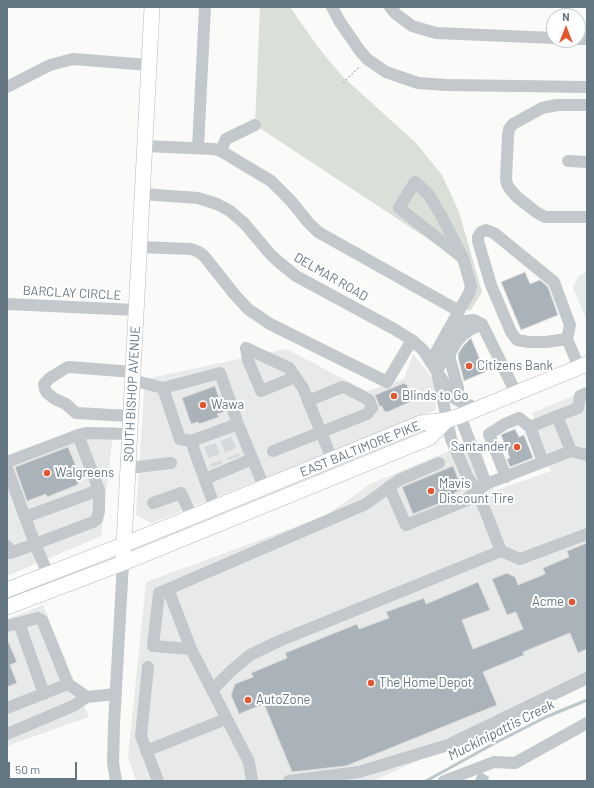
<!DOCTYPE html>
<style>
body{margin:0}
#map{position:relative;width:594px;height:788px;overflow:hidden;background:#fafaf8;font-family:Barlow,sans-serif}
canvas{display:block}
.frame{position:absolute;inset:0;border:8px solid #657683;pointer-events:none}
.north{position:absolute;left:546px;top:8px;width:40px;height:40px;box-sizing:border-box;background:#fff;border:1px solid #c1c8cd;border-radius:50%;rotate:0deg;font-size:11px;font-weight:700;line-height:16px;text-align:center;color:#657683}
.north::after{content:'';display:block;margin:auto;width:14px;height:18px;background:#e4572e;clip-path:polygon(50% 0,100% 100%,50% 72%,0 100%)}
.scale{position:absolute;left:8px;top:762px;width:69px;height:18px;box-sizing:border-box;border:2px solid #657683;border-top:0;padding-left:5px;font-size:12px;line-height:14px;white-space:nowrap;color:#657683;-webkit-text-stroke:3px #fff;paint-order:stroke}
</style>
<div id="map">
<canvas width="594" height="788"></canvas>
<div class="frame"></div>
<div class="north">N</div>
<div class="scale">50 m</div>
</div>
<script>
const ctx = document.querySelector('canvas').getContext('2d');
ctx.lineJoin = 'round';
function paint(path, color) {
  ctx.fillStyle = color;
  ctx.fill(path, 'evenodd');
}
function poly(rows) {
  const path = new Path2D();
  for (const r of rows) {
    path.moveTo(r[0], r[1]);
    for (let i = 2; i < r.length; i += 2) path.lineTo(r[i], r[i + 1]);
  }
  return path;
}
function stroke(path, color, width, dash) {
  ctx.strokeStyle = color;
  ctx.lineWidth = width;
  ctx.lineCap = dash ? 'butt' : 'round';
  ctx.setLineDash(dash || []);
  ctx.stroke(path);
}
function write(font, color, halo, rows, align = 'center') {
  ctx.font = font + ' Barlow,sans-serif';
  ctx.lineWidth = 4;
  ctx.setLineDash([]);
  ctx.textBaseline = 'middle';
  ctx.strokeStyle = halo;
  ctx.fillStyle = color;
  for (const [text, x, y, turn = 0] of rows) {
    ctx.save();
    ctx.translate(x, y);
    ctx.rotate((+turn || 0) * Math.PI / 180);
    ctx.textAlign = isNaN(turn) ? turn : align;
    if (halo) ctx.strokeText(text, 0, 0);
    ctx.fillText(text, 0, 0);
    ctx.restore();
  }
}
const built = poly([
 [587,272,587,321,573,288,578,276],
 [286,349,367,391,404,379,413,354,433,379,436,410,151,523,136,515,145,379],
 [587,390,587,685,377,779,362,781,136,781,128,757,146,582,325,516,370,484,478,439,494,491,551,471,532,413],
 [114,426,101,536,7,576,7,458],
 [43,605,89,717,7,746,7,619]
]);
const green = poly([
 [260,7,290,7,318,47,342,76,416,143,442,175,459,212,482,292,470,311,458,304,467,285,460,260,255,125]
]);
const water = poly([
 [479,771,489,777,488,781,475,781]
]);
const stream = poly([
 [426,781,495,743,546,717,587,700]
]);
const building = poly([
 [525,272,530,284,540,280,548,287,558,315,521,330,501,282,525,272],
 [471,338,485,372,464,381,458,357,459,356,458,354,463,346,471,338],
 [404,383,407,385,412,398,410,402,387,412,384,411,382,406,380,407,375,395,404,383],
 [215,386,224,412,217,414,219,417,199,424,198,422,191,424,182,398,215,386],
 [515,429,519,437,524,435,533,458,510,467,507,459,510,458,501,435,505,433,515,429],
 [68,447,81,478,77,485,47,497,46,494,27,501,15,467,68,447],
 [453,466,462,489,454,493,455,497,413,514,402,487,453,466],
 [587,543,587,649,578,653,570,633,523,652,524,655,483,672,497,705,346,766,292,772,264,704,239,714,231,695,235,684,253,677,251,673,287,658,285,653,357,624,359,629,389,618,386,612,424,598,426,604,478,582,490,610,462,620,473,649,523,629,516,612,507,615,492,579,507,573,515,577,518,585,545,574,543,568,569,557,567,551,587,543],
 [7,639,17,662,10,665,17,683,7,687,7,639]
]);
const minorTunnel = poly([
 [226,439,234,458],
 [210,445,217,465]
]);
const path = poly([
 [343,83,360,66]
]);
const minor = poly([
 [332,7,340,22,360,51,367,59,386,72,418,83,446,85,587,87],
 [390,7,396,14,412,26,436,33,554,38],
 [578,39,587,39],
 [7,87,50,65,73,59,149,65],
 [587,105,557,105,542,108,513,124,509,129,508,135,506,179,507,184,510,189,517,197,536,212,545,217,587,217],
 [145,146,214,149,221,151,271,181,291,201,308,222,318,232,459,311],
 [198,148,205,7],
 [221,151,226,139,255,125],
 [568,161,587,162],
 [142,194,198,198,217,204,230,211,244,223,271,255,280,263,296,276,394,329,412,340,423,350,445,384,448,391,454,398,461,402,479,409],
 [139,247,191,249,199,252,204,256,235,295,248,309,270,324,387,382,412,340],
 [7,304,136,310],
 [567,339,546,342,529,342,517,340,511,332,491,285,478,241,478,237,481,232,486,230,494,233,554,282,570,325,567,339,579,367],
 [431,361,459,311,469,293,471,286,463,258,442,217,429,195,415,182,399,208,463,258],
 [437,372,443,357,460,325,466,321,474,320,482,324,516,393],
 [295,377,261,391,248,360,246,348,289,368,303,388,332,459],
 [132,380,163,388,220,373,238,424,264,487],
 [163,388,180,439,191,441,215,508],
 [459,401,458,388,450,360,450,353,457,341,464,334,471,329,482,324],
 [130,416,76,413,66,404,55,399,47,393,45,389,44,384,50,378,66,368,69,367,133,372],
 [460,416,486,484],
 [530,427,557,416],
 [191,441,238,424],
 [273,451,367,414,372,408,369,400,346,388,342,387,308,401],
 [571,451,587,455],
 [7,462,78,435],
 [7,468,25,517],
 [128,468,171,463],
 [506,477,489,434,505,424,519,418,530,427,543,462],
 [205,479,252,459],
 [389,487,406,525,465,501,477,490,486,484,571,451,557,416,578,408,580,396,587,393],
 [153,503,181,493,192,517],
 [7,546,10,553,35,544,25,517,99,490],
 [501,551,520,559,587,534],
 [48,574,35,544,93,522,97,519,99,511,99,490,78,435,86,433,130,434],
 [168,589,191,649],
 [19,623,44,694],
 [7,626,38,618,42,620,68,684,87,697],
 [148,667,141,736,158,781],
 [212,690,231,671,250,655,279,641,501,551,477,490,468,478,451,439,437,372],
 [7,708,68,684],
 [7,734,73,706,87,697,116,694],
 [146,751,226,719],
 [116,781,113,763,114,725,123,563],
 [252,781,249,762,191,649,153,646,159,593,366,504,399,480,439,463],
 [289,781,359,772,448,745,587,678],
 [444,781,494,762,515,763,587,723]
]);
const major = poly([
 [123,563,152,7],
 [7,590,123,545,421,423,447,420,460,416,587,364],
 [7,607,123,563,429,438,447,420]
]);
const markers = [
 [469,366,4,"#e4572e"],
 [394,396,4,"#e4572e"],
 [203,405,4,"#e4572e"],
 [517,447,4,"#e4572e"],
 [47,473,4,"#e4572e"],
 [431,491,4,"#e4572e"],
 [572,602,4,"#e4572e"],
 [371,683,4,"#e4572e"],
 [248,700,4,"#e4572e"]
];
const streetNames = [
 ["DELMAR ROAD",331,277,30],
 ["BARCLAY CIRCLE",72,293,3],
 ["SOUTH BISHOP AVENUE",132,394,-87],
 ["EAST BALTIMORE PIKE",360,449,-22]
];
const poiNames = [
 ["Citizens Bank",477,366],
 ["Blinds to Go",402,396],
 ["Wawa",211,405],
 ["Santander",509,447,"right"],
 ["Walgreens",55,473],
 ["Mavis",439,484],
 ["Discount Tire",439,499],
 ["Acme",564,602,"right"],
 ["The Home Depot",379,683],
 ["AutoZone",256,700]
];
const waterNames = [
 ["Muckinipattis Creek",501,730,-27]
];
paint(built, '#e8e9e9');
paint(green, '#dadfd7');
paint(water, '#bbc7cb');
stroke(stream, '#bbc7cb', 3);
paint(building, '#aab3b9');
stroke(building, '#dcdcda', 1);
stroke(minorTunnel, '#d5d9db', 12, [12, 6]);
stroke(major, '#b5babe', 16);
stroke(path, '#bbbfc2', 1.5, [2, 2]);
stroke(minor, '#c3c8cc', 12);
stroke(major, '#fff', 15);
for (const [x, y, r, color] of markers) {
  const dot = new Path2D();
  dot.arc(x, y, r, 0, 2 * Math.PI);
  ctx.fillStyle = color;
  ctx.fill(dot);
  stroke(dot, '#fff', 1.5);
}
write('13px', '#657683', '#fff', streetNames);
write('13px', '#657683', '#fff', poiNames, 'left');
write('italic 14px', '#60757c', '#fff', waterNames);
</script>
